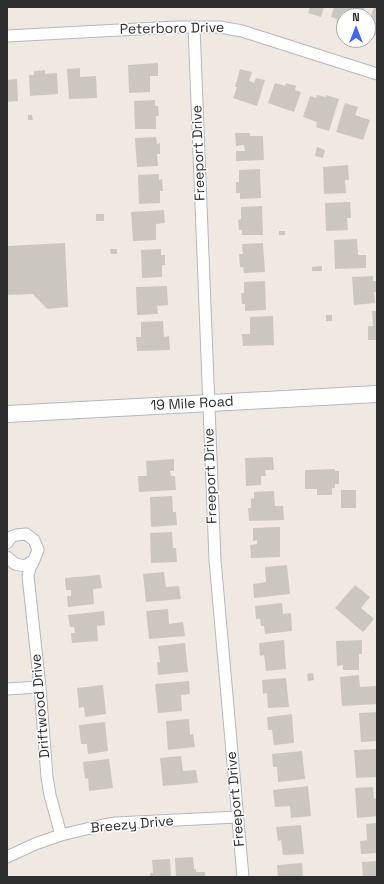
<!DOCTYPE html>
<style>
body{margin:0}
#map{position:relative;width:384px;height:884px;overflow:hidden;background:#efe9e1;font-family:"Space Grotesk",sans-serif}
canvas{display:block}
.frame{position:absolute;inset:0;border:8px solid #2e2e2e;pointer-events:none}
.north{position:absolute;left:336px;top:8px;width:40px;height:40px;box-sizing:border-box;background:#fff;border:1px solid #ababab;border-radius:50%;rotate:0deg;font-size:11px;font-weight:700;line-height:16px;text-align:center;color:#2e2e2e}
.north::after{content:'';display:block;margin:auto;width:14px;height:18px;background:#4264fb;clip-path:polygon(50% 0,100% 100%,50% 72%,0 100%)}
</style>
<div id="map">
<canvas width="384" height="884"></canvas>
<div class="frame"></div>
<div class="north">N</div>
</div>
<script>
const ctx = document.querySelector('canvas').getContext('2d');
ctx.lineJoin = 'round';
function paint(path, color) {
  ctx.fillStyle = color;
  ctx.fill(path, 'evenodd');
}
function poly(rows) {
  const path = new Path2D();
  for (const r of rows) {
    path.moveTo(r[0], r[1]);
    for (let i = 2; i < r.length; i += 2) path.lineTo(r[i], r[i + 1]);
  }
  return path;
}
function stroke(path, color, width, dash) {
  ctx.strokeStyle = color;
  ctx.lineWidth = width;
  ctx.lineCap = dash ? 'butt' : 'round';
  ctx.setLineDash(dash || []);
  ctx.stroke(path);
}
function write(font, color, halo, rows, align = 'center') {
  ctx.font = font + ' "Space Grotesk",sans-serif';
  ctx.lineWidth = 3;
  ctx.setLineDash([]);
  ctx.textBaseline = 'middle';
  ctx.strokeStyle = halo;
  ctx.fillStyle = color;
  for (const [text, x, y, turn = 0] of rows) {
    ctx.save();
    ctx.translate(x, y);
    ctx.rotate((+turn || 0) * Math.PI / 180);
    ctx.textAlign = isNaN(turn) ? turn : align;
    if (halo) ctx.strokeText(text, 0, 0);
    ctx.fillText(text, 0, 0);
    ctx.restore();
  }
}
const building = poly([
 [310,7,324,7,321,17,308,13],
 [334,7,365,7,362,16,344,16,344,24,336,22,337,19,331,17],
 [374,7,377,8,377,36,374,35,374,33,368,31,368,25],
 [158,63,158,76,150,76,150,92,129,93,128,65],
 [80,68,80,77,96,76,97,98,69,99,67,69],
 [240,69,252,72,249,81,254,83,256,78,265,80,257,106,233,98,237,87,235,87],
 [45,70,45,74,57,73,58,94,30,96,29,75,34,75,34,71],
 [17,79,18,101,7,102,7,80],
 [275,83,285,86,286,83,296,86,295,90,301,92,294,112,268,103],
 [317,95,326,97,326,95,339,99,329,131,316,127,317,122,303,117,310,96,316,98],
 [155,100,155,106,158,106,159,116,156,116,156,129,135,129,134,101],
 [345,103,358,107,355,115,370,120,363,140,336,132],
 [28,115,32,115,33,120,28,120],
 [235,133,250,133,250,136,263,136,264,160,236,161,236,151,245,151,244,145,236,146],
 [156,137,157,144,160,143,160,154,157,154,158,166,137,167,135,138],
 [317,147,325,150,323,158,315,156],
 [348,165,349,180,345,180,346,193,324,194,323,167],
 [260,169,261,198,240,199,240,193,236,193,236,182,239,182,239,170],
 [159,174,159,180,162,179,163,191,160,191,160,203,139,204,138,175],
 [350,202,351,218,347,218,348,230,326,231,325,203],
 [262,206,263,235,242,235,242,230,239,230,238,220,241,219,241,207],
 [164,210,165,223,156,224,156,240,133,241,131,212],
 [96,214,104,214,104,221,96,221],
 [279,231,285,231,285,235,279,235],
 [357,239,358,255,366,255,366,268,335,269,334,240],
 [65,243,68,307,47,309,33,294,7,295,7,246],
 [263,243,265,272,244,273,243,267,240,267,239,254,243,254,242,244],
 [110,249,117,249,117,254,111,254],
 [161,249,161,255,165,255,165,265,162,265,162,277,142,278,141,250],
 [322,266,322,271,312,271,312,267],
 [373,276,373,281,376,281,377,291,377,292,374,292,375,303,354,305,352,277],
 [265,281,266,310,245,311,245,304,242,304,241,293,244,293,244,282],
 [167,286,168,305,157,306,158,314,137,315,136,287],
 [372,311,377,311,377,340,368,340,368,326,373,326],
 [326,315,332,315,332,321,326,321],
 [273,316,274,345,243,346,242,334,250,334,250,317],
 [163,321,164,337,169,336,170,350,137,351,136,337,141,337,141,322],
 [273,457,274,470,265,470,266,476,261,476,261,485,246,486,245,458],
 [174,459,174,471,170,471,171,476,175,476,176,490,139,492,138,476,147,476,146,461],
 [335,469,335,471,339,471,339,484,335,484,335,488,332,488,332,495,317,495,317,489,305,489,305,470],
 [341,490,356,490,356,508,341,508],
 [274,491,275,506,283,506,284,520,249,521,248,508,251,508,251,499,254,498,254,492],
 [172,496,173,512,176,512,177,525,151,527,150,497],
 [280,527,280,557,251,558,250,545,257,544,257,540,253,541,253,528],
 [172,532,173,548,176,548,177,562,151,563,150,533],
 [287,565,290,594,254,598,253,584,266,582,265,567],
 [164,572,166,587,179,586,181,599,146,602,143,574],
 [100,575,102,588,93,589,94,604,68,607,67,596,71,596,71,590,66,590,65,578],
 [355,585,370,597,361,608,374,619,363,632,335,608],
 [282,603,283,614,291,613,292,631,265,634,264,626,261,626,260,619,256,619,255,606],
 [168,609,169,624,183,622,185,636,149,639,146,611],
 [104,611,105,625,97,626,98,641,72,643,71,633,75,633,74,627,70,627,68,615],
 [284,640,286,669,266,671,264,655,260,656,259,643],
 [362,640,362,654,359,654,359,670,343,670,343,665,337,666,336,641],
 [185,643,188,672,158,675,157,662,160,662,158,646],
 [313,673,314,680,308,681,307,674],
 [359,675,360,687,376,686,377,704,342,706,340,677],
 [286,678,289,707,268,708,267,693,263,694,262,680],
 [189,681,190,694,181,695,182,711,158,713,155,684],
 [103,685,106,714,85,717,84,707,79,708,77,688],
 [377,712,377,741,361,742,359,713],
 [292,714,294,743,274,745,272,730,268,730,267,717],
 [189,719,190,735,193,734,195,747,168,750,166,721],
 [105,722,108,751,88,754,87,744,81,744,79,725],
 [377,749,377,777,356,778,354,750],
 [302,751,305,779,278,782,277,767,273,767,272,754],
 [181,756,183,771,196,770,198,783,163,786,160,758],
 [109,759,113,788,89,791,88,778,85,779,83,762],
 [308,786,311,816,291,818,290,806,275,807,273,790],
 [373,787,374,799,377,798,377,816,357,818,355,788],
 [377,823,377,853,361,854,360,841,367,840,366,824],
 [301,825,304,854,283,855,281,840,278,841,276,827],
 [193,857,194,869,196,869,196,872,205,872,205,877,176,877,175,858],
 [170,859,171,877,150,877,150,873,153,873,152,860],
 [377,861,377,877,363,877,362,862],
 [302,863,303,877,278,877,277,865]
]);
const street = poly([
 [194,27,215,560,243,877],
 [7,36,176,27,220,27,242,31,377,74],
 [7,543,11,537,16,535,26,534,34,540,38,550,34,560,25,566,15,564,7,557],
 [34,560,30,568,28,576,40,687,47,777,50,795,61,835],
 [7,689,40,687],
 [7,857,35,844,61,835,103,825,116,823,237,817]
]);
const secondary = poly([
 [7,414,377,394]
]);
const streetNames = [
 ["Peterboro Drive",172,29,-1],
 ["Freeport Drive",199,153,-92],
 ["19 Mile Road",192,404,-3],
 ["Freeport Drive",211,476,-92],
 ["Driftwood Drive",41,706,-95],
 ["Freeport Drive",236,799,-95],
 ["Breezy Drive",132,825,-5]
];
paint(building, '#cbc7bf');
stroke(street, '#b4b7c1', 13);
stroke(secondary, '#b4b7c1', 18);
stroke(street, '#fff', 11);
stroke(secondary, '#fff', 16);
write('14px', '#2e2e2e', '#fff', streetNames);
</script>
